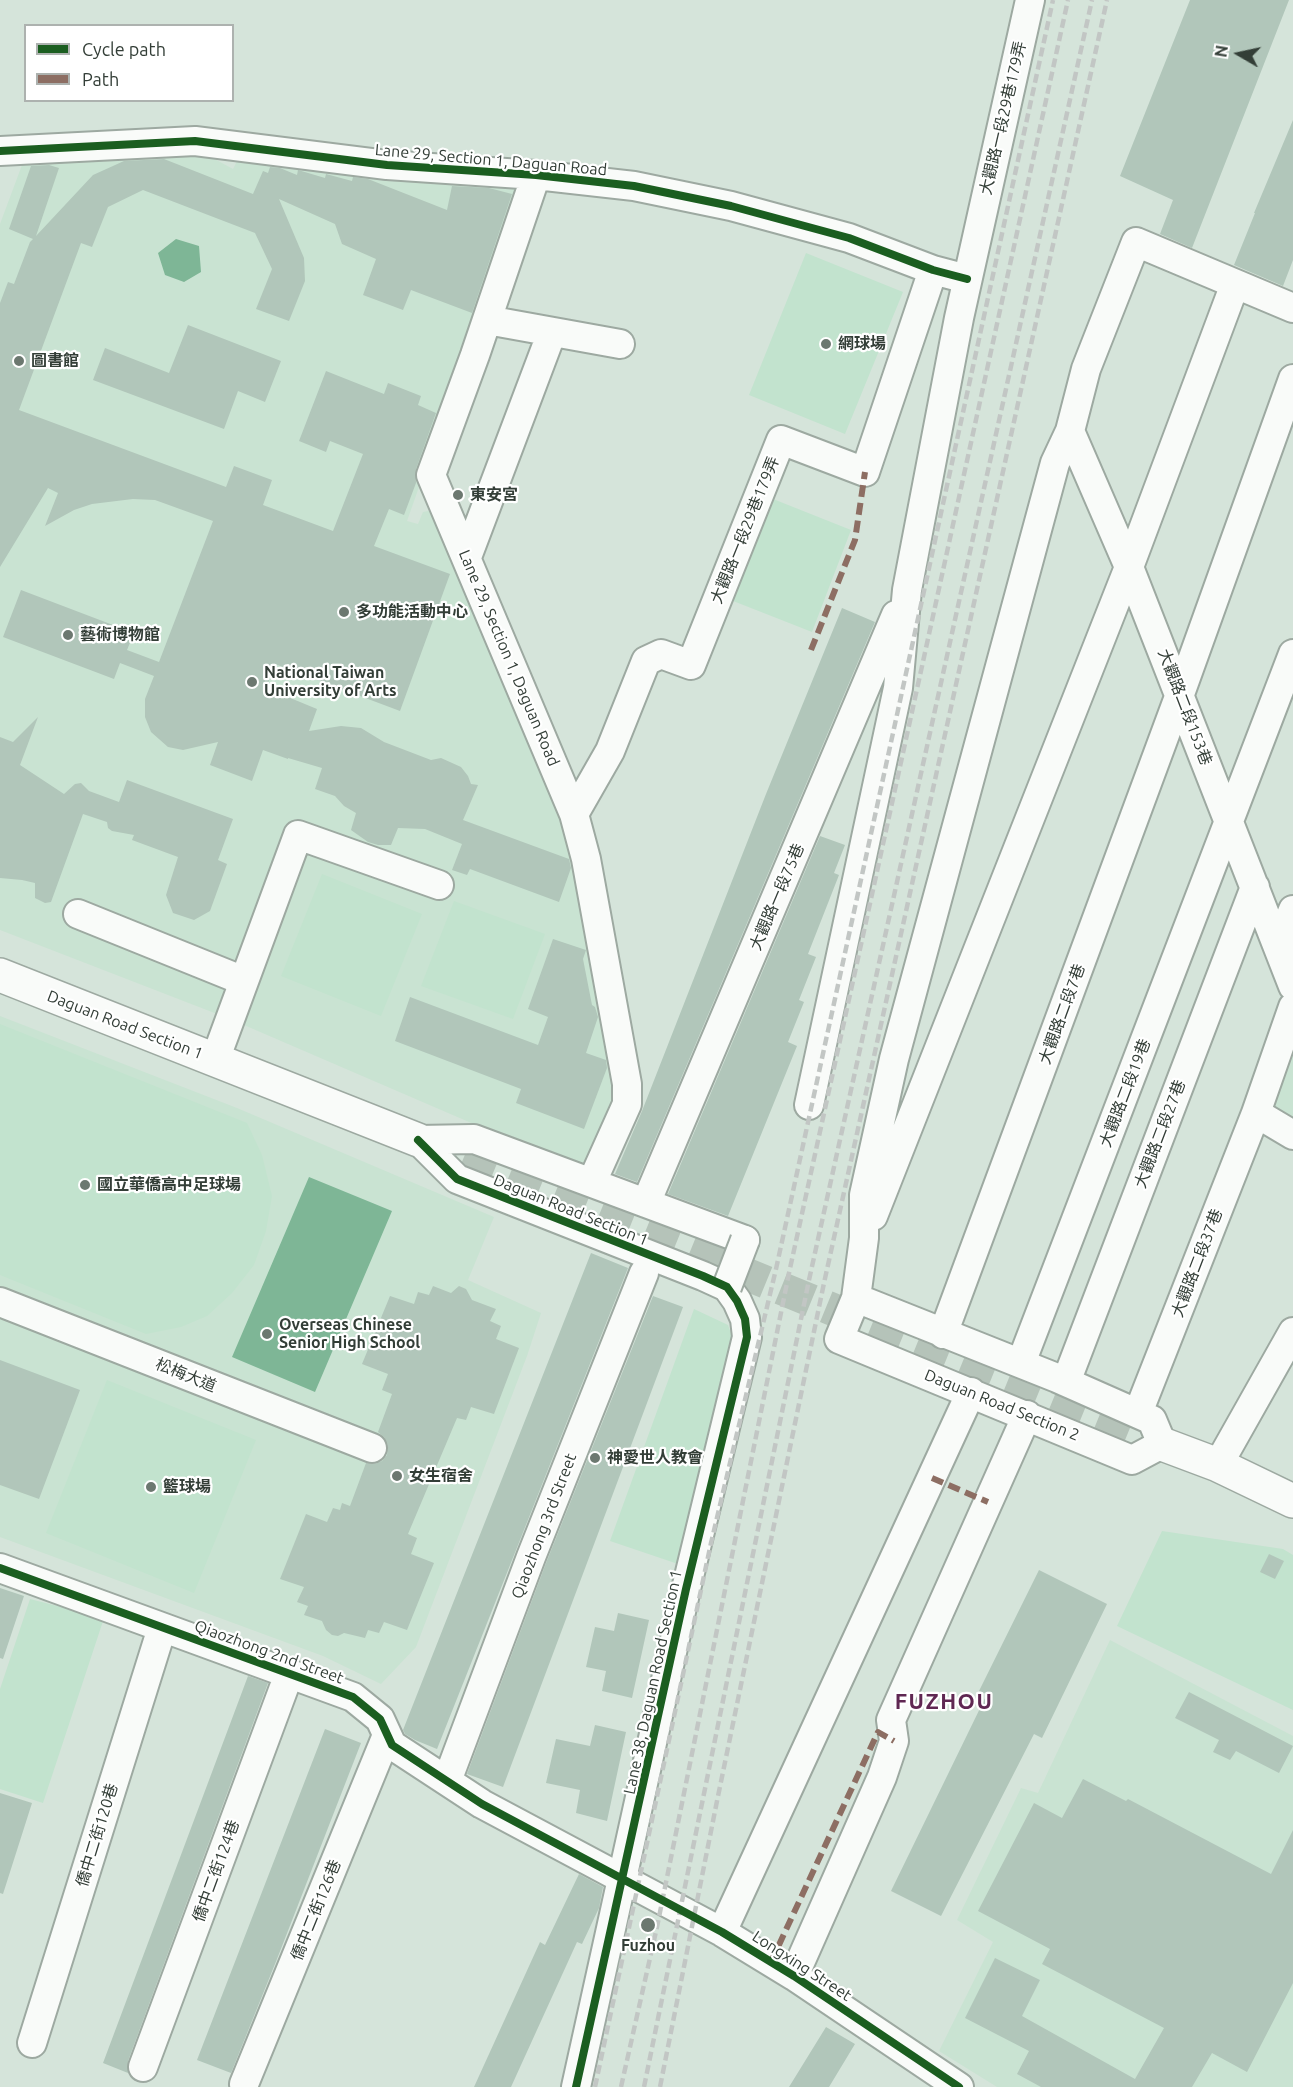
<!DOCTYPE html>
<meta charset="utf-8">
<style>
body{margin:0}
#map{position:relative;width:1293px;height:2087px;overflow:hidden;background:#d5e4da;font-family:Ubuntu,sans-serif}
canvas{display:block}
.legend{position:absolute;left:24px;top:24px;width:210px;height:78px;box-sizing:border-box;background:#fff;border:2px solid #adb2af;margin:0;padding:8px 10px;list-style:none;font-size:18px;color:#333e37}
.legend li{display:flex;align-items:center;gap:12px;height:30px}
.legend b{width:30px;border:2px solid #adb2af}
.north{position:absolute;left:1209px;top:24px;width:60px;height:60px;-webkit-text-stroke:4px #fff;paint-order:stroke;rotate:279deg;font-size:16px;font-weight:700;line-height:24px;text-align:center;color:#333e37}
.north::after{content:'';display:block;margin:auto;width:21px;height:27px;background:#333e37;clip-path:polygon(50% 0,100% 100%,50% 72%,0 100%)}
</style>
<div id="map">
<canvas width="1293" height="2087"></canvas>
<ul class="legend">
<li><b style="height:8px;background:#1b5e20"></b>Cycle path</li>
<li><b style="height:8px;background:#8d6e63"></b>Path</li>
</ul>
<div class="north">N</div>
</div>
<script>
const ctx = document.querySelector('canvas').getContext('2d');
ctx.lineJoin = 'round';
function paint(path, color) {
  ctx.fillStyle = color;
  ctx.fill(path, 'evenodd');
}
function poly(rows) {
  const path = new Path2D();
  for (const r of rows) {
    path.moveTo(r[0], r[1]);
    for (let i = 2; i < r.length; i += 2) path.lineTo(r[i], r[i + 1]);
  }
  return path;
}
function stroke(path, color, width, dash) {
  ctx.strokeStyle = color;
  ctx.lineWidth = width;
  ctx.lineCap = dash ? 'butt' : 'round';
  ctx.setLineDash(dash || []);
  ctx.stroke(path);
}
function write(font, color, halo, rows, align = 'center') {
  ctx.font = font + ' Ubuntu,"Noto Sans TC",sans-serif';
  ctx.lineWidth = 4.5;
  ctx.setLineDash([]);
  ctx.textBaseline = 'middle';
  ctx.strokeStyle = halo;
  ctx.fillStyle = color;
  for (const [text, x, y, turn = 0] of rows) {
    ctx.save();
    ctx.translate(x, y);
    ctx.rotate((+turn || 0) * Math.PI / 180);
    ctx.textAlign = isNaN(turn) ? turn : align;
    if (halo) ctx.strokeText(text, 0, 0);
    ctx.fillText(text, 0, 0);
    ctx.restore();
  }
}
const built = poly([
 [198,150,233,169,240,155,520,180,524,189,407,521,418,524,423,512,439,509,533,758,570,836,614,1082,612,1110,585,1172,230,1019,0,930,0,224,25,157],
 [0,1016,237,1108,494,1217,468,1280,541,1313,527,1356,416,1647,381,1684,323,1656,0,1537],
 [1293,1030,1293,1126,1261,1108],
 [1110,1640,1293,1736,1293,2087,997,2087,939,2051,993,1942,957,1920,1021,1788,1038,1793]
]);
const green = poly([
 [806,253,903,292,845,434,749,395],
 [763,495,851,530,812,632,723,597],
 [322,874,422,914,381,1016,281,976],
 [454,901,545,934,513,1019,421,986],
 [0,1024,247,1123,262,1155,272,1196,266,1231,254,1265,232,1293,207,1316,181,1327,146,1334,0,1275],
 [694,1309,728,1325,732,1336,678,1564,610,1541],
 [107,1380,256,1440,194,1593,46,1533],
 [1162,1531,1283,1549,1293,1555,1293,1710,1117,1626],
 [30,1599,104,1618,43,1803,0,1789,0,1689]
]);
const water = poly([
 [176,239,199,246,201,272,184,282,165,275,158,253],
 [309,1177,392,1211,315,1392,232,1357]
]);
const building = poly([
 [1190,0,1289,0,1192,248,1160,234,1173,200,1120,176],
 [1293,120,1293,260,1283,286,1234,265,1255,213,1254,213],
 [164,159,253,194,263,171,268,173,270,167,280,168,297,175,298,170,325,178,326,174,352,181,353,177,368,179,447,210,452,186,489,188,512,194,472,313,411,290,403,310,363,295,376,259,342,244,335,224,279,199,304,258,305,281,289,321,256,309,272,269,255,233,143,190,108,207,92,247,81,243,19,410,226,487,234,466,272,480,263,505,333,531,363,454,330,441,326,452,299,441,326,371,384,394,388,383,421,396,418,405,436,413,416,469,416,483,404,515,389,509,374,546,450,574,400,711,275,664,266,688,317,709,309,731,341,726,361,728,384,742,431,760,441,758,461,767,468,776,471,784,478,785,463,820,569,859,571,868,559,902,470,869,467,875,452,870,462,844,425,829,398,828,391,845,378,845,368,842,351,830,356,813,344,806,335,796,315,789,322,768,288,758,288,759,263,750,252,781,210,765,218,742,183,750,168,747,151,732,145,717,145,699,154,676,120,663,114,679,3,637,21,590,134,633,127,650,159,662,213,521,155,500,133,499,92,504,74,510,45,526,58,493,48,488,0,567,0,303,8,282,14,284,30,242,33,239,9,229,31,166,49,165,59,168,36,236,93,175,124,161],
 [188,325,281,361,265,402,238,391,224,429,93,380,105,348,169,373],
 [842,608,875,622,637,1182,615,1174,642,1111,766,794],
 [38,717,20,765,64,794,75,784,81,783,89,791,119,802,127,780,233,819,218,860,227,864,210,911,194,920,173,913,166,895,178,857,132,840,134,835,112,831,108,828,107,822,83,814,51,902,45,903,35,898,35,883,22,880,0,878,0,737,13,742],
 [820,836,845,845,834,873,839,875,808,954,816,957,799,1000,804,1002,788,1042,797,1046,728,1216,668,1194],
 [553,939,586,950,583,959,592,1005,595,1007,598,1017,586,1053,606,1060,607,1068,584,1129,516,1103,521,1089,395,1041,410,997,538,1045,548,1017,528,1009],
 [591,1253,628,1268,437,1749,415,1740,405,1734,403,1730],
 [433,1286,451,1293,459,1286,466,1289,472,1300,496,1309,490,1321,501,1326,496,1339,519,1348,494,1414,471,1407,466,1420,457,1418,408,1534,417,1538,411,1554,434,1563,407,1630,384,1622,379,1633,368,1630,365,1638,344,1633,338,1636,332,1635,326,1630,322,1621,304,1615,308,1606,297,1602,304,1587,280,1579,306,1514,327,1522,333,1508,340,1510,342,1503,350,1506,366,1463,375,1464,382,1461,387,1455,388,1445,384,1437,378,1432,392,1394,382,1390,388,1374,362,1364,390,1296,414,1304,418,1292,429,1295],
 [653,1296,683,1307,503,1787,467,1774,546,1563],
 [0,1360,80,1390,39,1499,0,1485],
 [1269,1554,1284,1561,1275,1579,1260,1572],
 [1039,1570,1107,1604,1042,1738,1034,1734,941,1916,891,1891,987,1694,979,1691],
 [0,1588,24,1596,3,1659,0,1658],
 [618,1613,649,1620,632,1698,602,1691,606,1671,586,1667,595,1627,614,1631],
 [248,1676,268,1683,128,2061,128,2073,103,2063],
 [1189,1692,1293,1746,1279,1773,1236,1751,1230,1760,1213,1752,1219,1740,1175,1718],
 [595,1725,626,1732,607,1821,576,1813,580,1790,546,1783,556,1739,590,1746],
 [325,1729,361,1743,277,1959,231,2073,197,2060],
 [1083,1779,1126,1801,1128,1799,1271,1874,1293,1830,1293,1983,1247,2072,1212,2053,1192,2087,1041,2087,1017,2074,1029,2051,965,2018,995,1958,1040,1980,1022,2016,1135,2079,1164,2028,1042,1964,1050,1949,978,1911,1034,1803,1062,1818],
 [0,1793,32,1803,3,1894,0,1893],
 [579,1874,603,1887,599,1908,582,1944,577,1942,511,2087,474,2087,540,1942,545,1945],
 [826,2027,855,2044,829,2087,789,2087]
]);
const majorTunnel = poly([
 [418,1140,1162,1444]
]);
const minor = poly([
 [0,151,195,141,387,165,536,175,634,186,731,206,849,238,933,270,967,279],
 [536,175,475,355,431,475,574,814,586,859,627,1084,627,1104,592,1182],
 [487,320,620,344],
 [1070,431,1129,567,1293,986],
 [467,557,552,332],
 [574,814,610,751,646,661,661,654,691,665,781,440,865,472,933,270],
 [78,914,244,981],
 [1278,947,1293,910],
 [1293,1007,1256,1113,1293,1135],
 [215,1060,298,835,439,885],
 [809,1105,898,688,907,590,959,318,1030,0],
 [418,1140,457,1179,703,1276,727,1287,737,1301,745,1319,747,1337,686,1589,576,2087],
 [418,1140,474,1139,745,1240],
 [646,1203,896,615],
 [873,1216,1129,567,1235,284],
 [856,1298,1057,1378,1152,1420,1162,1444,1132,1460,839,1339,856,1298,864,1238,864,1195,894,1059,1055,463,1070,431,1086,369,1136,242,1293,308],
 [0,1302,372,1448],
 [943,1334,1180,694,1293,379],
 [1021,1363,1293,654],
 [1066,1382,1255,887],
 [1138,1413,1256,1113],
 [1218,1465,1293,1332],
 [0,1568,353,1697,380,1719,392,1745,482,1804,722,1932,794,1976,959,2087],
 [447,1781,531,1557,644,1273],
 [722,1932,971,1392],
 [794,1976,882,1777,894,1741,891,1720,1027,1415],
 [32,2043,162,1628],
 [143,2067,289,1674],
 [244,2084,387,1735]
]);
const major = poly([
 [0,975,418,1140],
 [1162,1444,1218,1465,1293,1501]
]);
const rail = poly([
 [595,2087,711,1543,776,1269,1053,0],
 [621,2087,657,1927,789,1273,1068,0],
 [644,2087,809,1280,1092,0],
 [660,2087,717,1801,824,1283,1107,0]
]);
const minorBridge = poly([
 [727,1287,745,1240]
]);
const quiet = poly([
 [811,650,855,540,865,472],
 [932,1478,988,1502],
 [771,1962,878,1732,894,1741]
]);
const cycleway = poly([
 [0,151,195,141,387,165,536,175,634,186,731,206,849,238,933,270,967,279],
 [418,1140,457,1179,703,1276,727,1287,737,1301,745,1319,747,1337,686,1589,576,2087],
 [0,1568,353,1697,380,1719,392,1745,482,1804,722,1932,794,1976,959,2087]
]);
const markers = [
 [826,344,6,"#6c7870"],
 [19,361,6,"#6c7870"],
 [458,495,6,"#6c7870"],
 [344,612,6,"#6c7870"],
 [68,635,6,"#6c7870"],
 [252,682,6,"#6c7870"],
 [85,1185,6,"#6c7870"],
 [267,1334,6,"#6c7870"],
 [595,1458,6,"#6c7870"],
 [397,1476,6,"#6c7870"],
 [151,1487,6,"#6c7870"],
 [648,1925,8,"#6c7870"]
];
const streetNames = [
 ["大觀路一段29巷179弄",1003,118,-77],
 ["Lane 29, Section 1, Daguan Road",491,160,5],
 ["大觀路一段29巷179弄",745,530,-68],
 ["Lane 29, Section 1, Daguan Road",509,658,67],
 ["大觀路二段153巷",1185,707,69],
 ["大觀路一段75巷",777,897,-67],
 ["大觀路二段7巷",1062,1014,-70],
 ["Daguan Road Section 1",125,1025,21],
 ["大觀路二段19巷",1125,1093,-69],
 ["大觀路二段27巷",1160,1134,-69],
 ["Daguan Road Section 1",571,1210,22],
 ["大觀路二段37巷",1197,1263,-69],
 ["松梅大道",186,1375,22],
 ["Daguan Road Section 2",1002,1405,22],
 ["Qiaozhong 3rd Street",544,1526,-69],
 ["Qiaozhong 2nd Street",269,1652,20],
 ["Lane 38, Daguan Road Section 1",653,1682,-78],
 ["僑中二街120巷",97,1835,-73],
 ["僑中二街124巷",216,1871,-70],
 ["僑中二街126巷",316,1910,-68],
 ["Longxing Street",802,1966,33]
];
const poiNames = [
 ["網球場",838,344],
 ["圖書館",31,361],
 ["東安宮",470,495],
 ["多功能活動中心",356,612],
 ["藝術博物館",80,635],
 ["National Taiwan",264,673],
 ["University of Arts",264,691],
 ["國立華僑高中足球場",97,1185],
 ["Overseas Chinese",279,1325],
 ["Senior High School",279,1343],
 ["神愛世人教會",607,1458],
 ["女生宿舍",409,1476],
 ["籃球場",163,1487],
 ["Fuzhou",648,1946,"center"]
];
const districtNames = [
 ["FUZHOU",944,1702]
];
paint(built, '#c9e3d2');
paint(green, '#c2e3ce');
paint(water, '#7eb696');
paint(building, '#b1c6ba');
stroke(majorTunnel, '#b5c3b9', 33, [33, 16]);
stroke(minor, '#9da9a1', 32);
stroke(major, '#9da9a1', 36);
stroke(minor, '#f9fbf9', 28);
stroke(major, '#f9fbf9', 33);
stroke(rail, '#c2c6c4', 4.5, [9, 4.5]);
stroke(minorBridge, '#9da9a1', 32, []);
stroke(minorBridge, '#f9fbf9', 28);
stroke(quiet, '#8d6e63', 6, [12, 6]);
stroke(cycleway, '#1b5e20', 8);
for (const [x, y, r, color] of markers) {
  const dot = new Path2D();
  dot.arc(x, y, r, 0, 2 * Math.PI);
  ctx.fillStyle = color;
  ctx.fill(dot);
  stroke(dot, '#fff', 2);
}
write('16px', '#333e37', '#fff', streetNames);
write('bold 16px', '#333e37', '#fff', poiNames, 'left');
ctx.letterSpacing = '1.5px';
write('bold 22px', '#5f2752', '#fff', districtNames);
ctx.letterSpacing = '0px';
</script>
